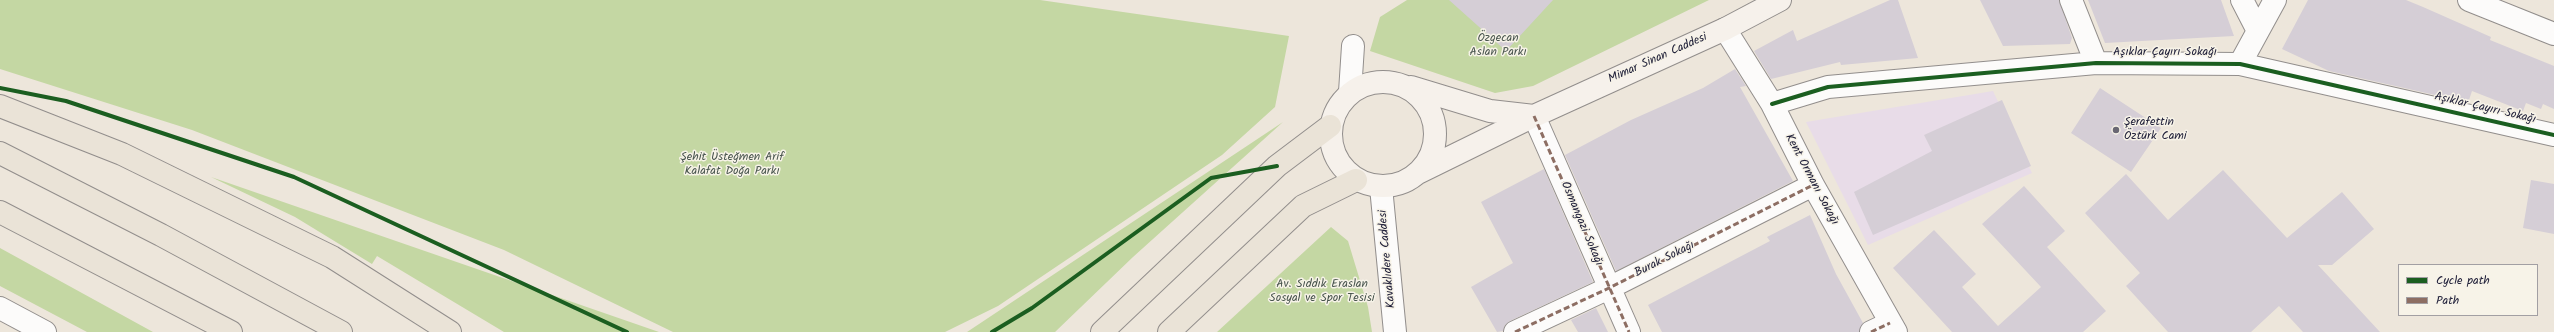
<!DOCTYPE html>
<meta charset="utf-8">
<style>
body{margin:0}
#map{position:relative;width:2554px;height:332px;overflow:hidden;background:#ede6db;font-family:Kalam,sans-serif}
canvas{display:block}
.legend{position:absolute;left:2398px;top:264px;width:140px;height:52px;box-sizing:border-box;background:#f7f3e8;border:1px solid #a29fa3;margin:0;padding:5px 7px;list-style:none;font-size:12px;color:#22223b}
.legend li{display:flex;align-items:center;gap:8px;height:20px}
.legend b{width:20px;border:1px solid #a29fa3}
</style>
<div id="map">
<canvas width="2554" height="332"></canvas>
<ul class="legend">
<li><b style="height:5px;background:#1b5e20"></b>Cycle path</li>
<li><b style="height:5px;background:#8d6e63"></b>Path</li>
</ul>
</div>
<script>
const ctx = document.querySelector('canvas').getContext('2d');
ctx.lineJoin = 'round';
function paint(path, color) {
  ctx.fillStyle = color;
  ctx.fill(path, 'evenodd');
}
function poly(rows) {
  const path = new Path2D();
  for (const r of rows) {
    if (r.length === 3) {
      path.moveTo(r[0] + r[2], r[1]);
      path.arc(r[0], r[1], r[2], 0, 2 * Math.PI);
      continue;
    }
    path.moveTo(r[0], r[1]);
    for (let i = 2; i < r.length; i += 2) path.lineTo(r[i], r[i + 1]);
  }
  return path;
}
function stroke(path, color, width, dash) {
  ctx.strokeStyle = color;
  ctx.lineWidth = width;
  ctx.lineCap = dash ? 'butt' : 'round';
  ctx.setLineDash(dash || []);
  ctx.stroke(path);
}
function write(font, color, halo, rows, align = 'center') {
  ctx.font = font + ' Kalam,sans-serif';
  ctx.lineWidth = 3;
  ctx.setLineDash([]);
  ctx.textBaseline = 'middle';
  ctx.strokeStyle = halo;
  ctx.fillStyle = color;
  for (const [text, x, y, turn = 0] of rows) {
    ctx.save();
    ctx.translate(x, y);
    ctx.rotate((+turn || 0) * Math.PI / 180);
    ctx.textAlign = isNaN(turn) ? turn : align;
    if (halo) ctx.strokeText(text, 0, 0);
    ctx.fillText(text, 0, 0);
    ctx.restore();
  }
}
const built = poly([
 [1993,91,2032,173,1868,245,1806,122]
]);
const green = poly([
 [0,0,1040,0,1289,36,1275,107,1222,155,998,306,945,332,673,332,504,250,192,130,0,69],
 [1407,0,1709,0,1533,86,1495,93,1370,51,1380,17],
 [1283,122,1133,257,1055,332,967,332],
 [211,177,659,332,504,332,377,256,372,264,295,217],
 [1331,227,1348,241,1368,307,1372,332,1217,332],
 [0,248,153,332,87,332,0,286]
]);
const building = poly([
 [1449,0,1553,0,1506,51],
 [1890,0,1898,0,1918,58,1841,65,1840,62,1771,79,1754,51,1793,30,1797,41],
 [1980,0,2059,0,2072,38,2070,44,2003,46],
 [2088,0,2221,0,2234,36,2105,43],
 [2308,0,2406,0,2423,7,2491,37,2490,40,2554,66,2554,109,2543,104,2541,109,2526,103,2523,111,2472,91,2469,100,2435,95,2329,71,2282,49],
 [1735,69,1746,86,1740,87,1793,181,1616,271,1565,155,1631,120,1703,88],
 [2100,88,2161,128,2131,172,2071,133],
 [2002,100,2031,166,1873,235,1854,192,1932,151,1924,135],
 [1544,169,1593,282,1510,321,1505,325,1503,331,1497,332,1471,287,1513,263,1481,202],
 [2223,170,2287,238,2342,192,2374,229,2332,265,2318,265,2380,332,2303,332,2279,306,2251,332,2168,332,2126,286,2140,273,2085,213,2126,174,2168,220],
 [2531,180,2554,184,2554,234,2523,228],
 [2024,186,2065,231,2047,247,2106,311,2083,332,1952,332,1893,268,1934,230,1976,274,1962,287,1998,326,2041,287,1982,224],
 [1810,215,1836,274,1863,323,1859,332,1662,332,1648,305,1770,241,1767,237],
 [1596,308,1608,332,1578,332,1571,320]
]);
const minor = poly([
 [2071,0,2096,63],
 [2242,0,2258,31],
 [2469,0,2554,34],
 [1725,29,1772,104,1813,185,1896,332],
 [2240,64,2275,0],
 [1350,92,1353,46],
 [1772,104,1828,87,2096,63,2240,64,2554,135],
 [1534,116,1629,332],
 [1381,187,1395,332],
 [0,308,45,332],
 [1515,332,1609,288,1813,185],
 [1871,332,1890,323]
]);
const secondary = poly([
 [1383,134,52],
 [1411,87,1490,111,1534,116],
 [1418,173,1534,116,1725,29,1780,0]
]);
const motorway = poly([
 [0,106,122,154,332,257,450,332],
 [0,153,161,235,341,332],
 [0,212,231,332],
 [1102,332,1277,166,1330,126],
 [1169,332,1303,206,1356,180]
]);
const quiet = poly([
 [1534,116,1629,332],
 [1515,332,1609,288,1813,185],
 [1871,332,1890,323]
]);
const cycleway = poly([
 [0,88,66,101,294,177,627,332],
 [1772,104,1828,87,2096,63,2240,64,2554,135],
 [992,332,1032,308,1211,178,1277,166]
]);
const markers = [
 [2116,130,4,"#696773"]
];
const parkNames = [
 ["Özgecan",1498,39],
 ["Aslan Parkı",1498,53],
 ["Şehit Üsteğmen Arif",732,158],
 ["Kalafat Doğa Parkı",732,172],
 ["Av. Sıddık Eraslan",1322,285],
 ["Sosyal ve Spor Tesisi",1322,299]
];
const streetNames = [
 ["Aşıklar Çayırı Sokağı",2165,53],
 ["Mimar Sinan Caddesi",1658,59,-24],
 ["Aşıklar Çayırı Sokağı",2485,109,13],
 ["Kent Ormanı Sokağı",1811,180,62],
 ["Osmangazi Sokağı",1581,224,67],
 ["Kavaklıdere Caddesi",1388,259,-95],
 ["Burak Sokağı",1665,260,-27]
];
const poiNames = [
 ["Şerafettin",2124,123],
 ["Öztürk Cami",2124,137]
];
paint(built, '#e8dce8');
paint(green, '#c4d7a3');
paint(building, '#d5ced6');
stroke(minor, '#928e8c', 24);
stroke(secondary, '#928e8c', 24);
stroke(motorway, '#928e8c', 24);
stroke(minor, '#fcfbfa', 22);
stroke(secondary, '#f6f1eb', 22);
stroke(motorway, '#eae3d7', 22);
stroke(quiet, '#8d6e63', 3, [6, 3]);
stroke(cycleway, '#1b5e20', 4);
for (const [x, y, r, color] of markers) {
  const dot = new Path2D();
  dot.arc(x, y, r, 0, 2 * Math.PI);
  ctx.fillStyle = color;
  ctx.fill(dot);
  stroke(dot, '#f7f3e8', 1.5);
}
write('12px', '#48544d', '#f7f3e8', parkNames);
write('12px', '#22223b', '#f7f3e8', streetNames);
write('12px', '#22223b', '#f7f3e8', poiNames, 'left');
</script>
